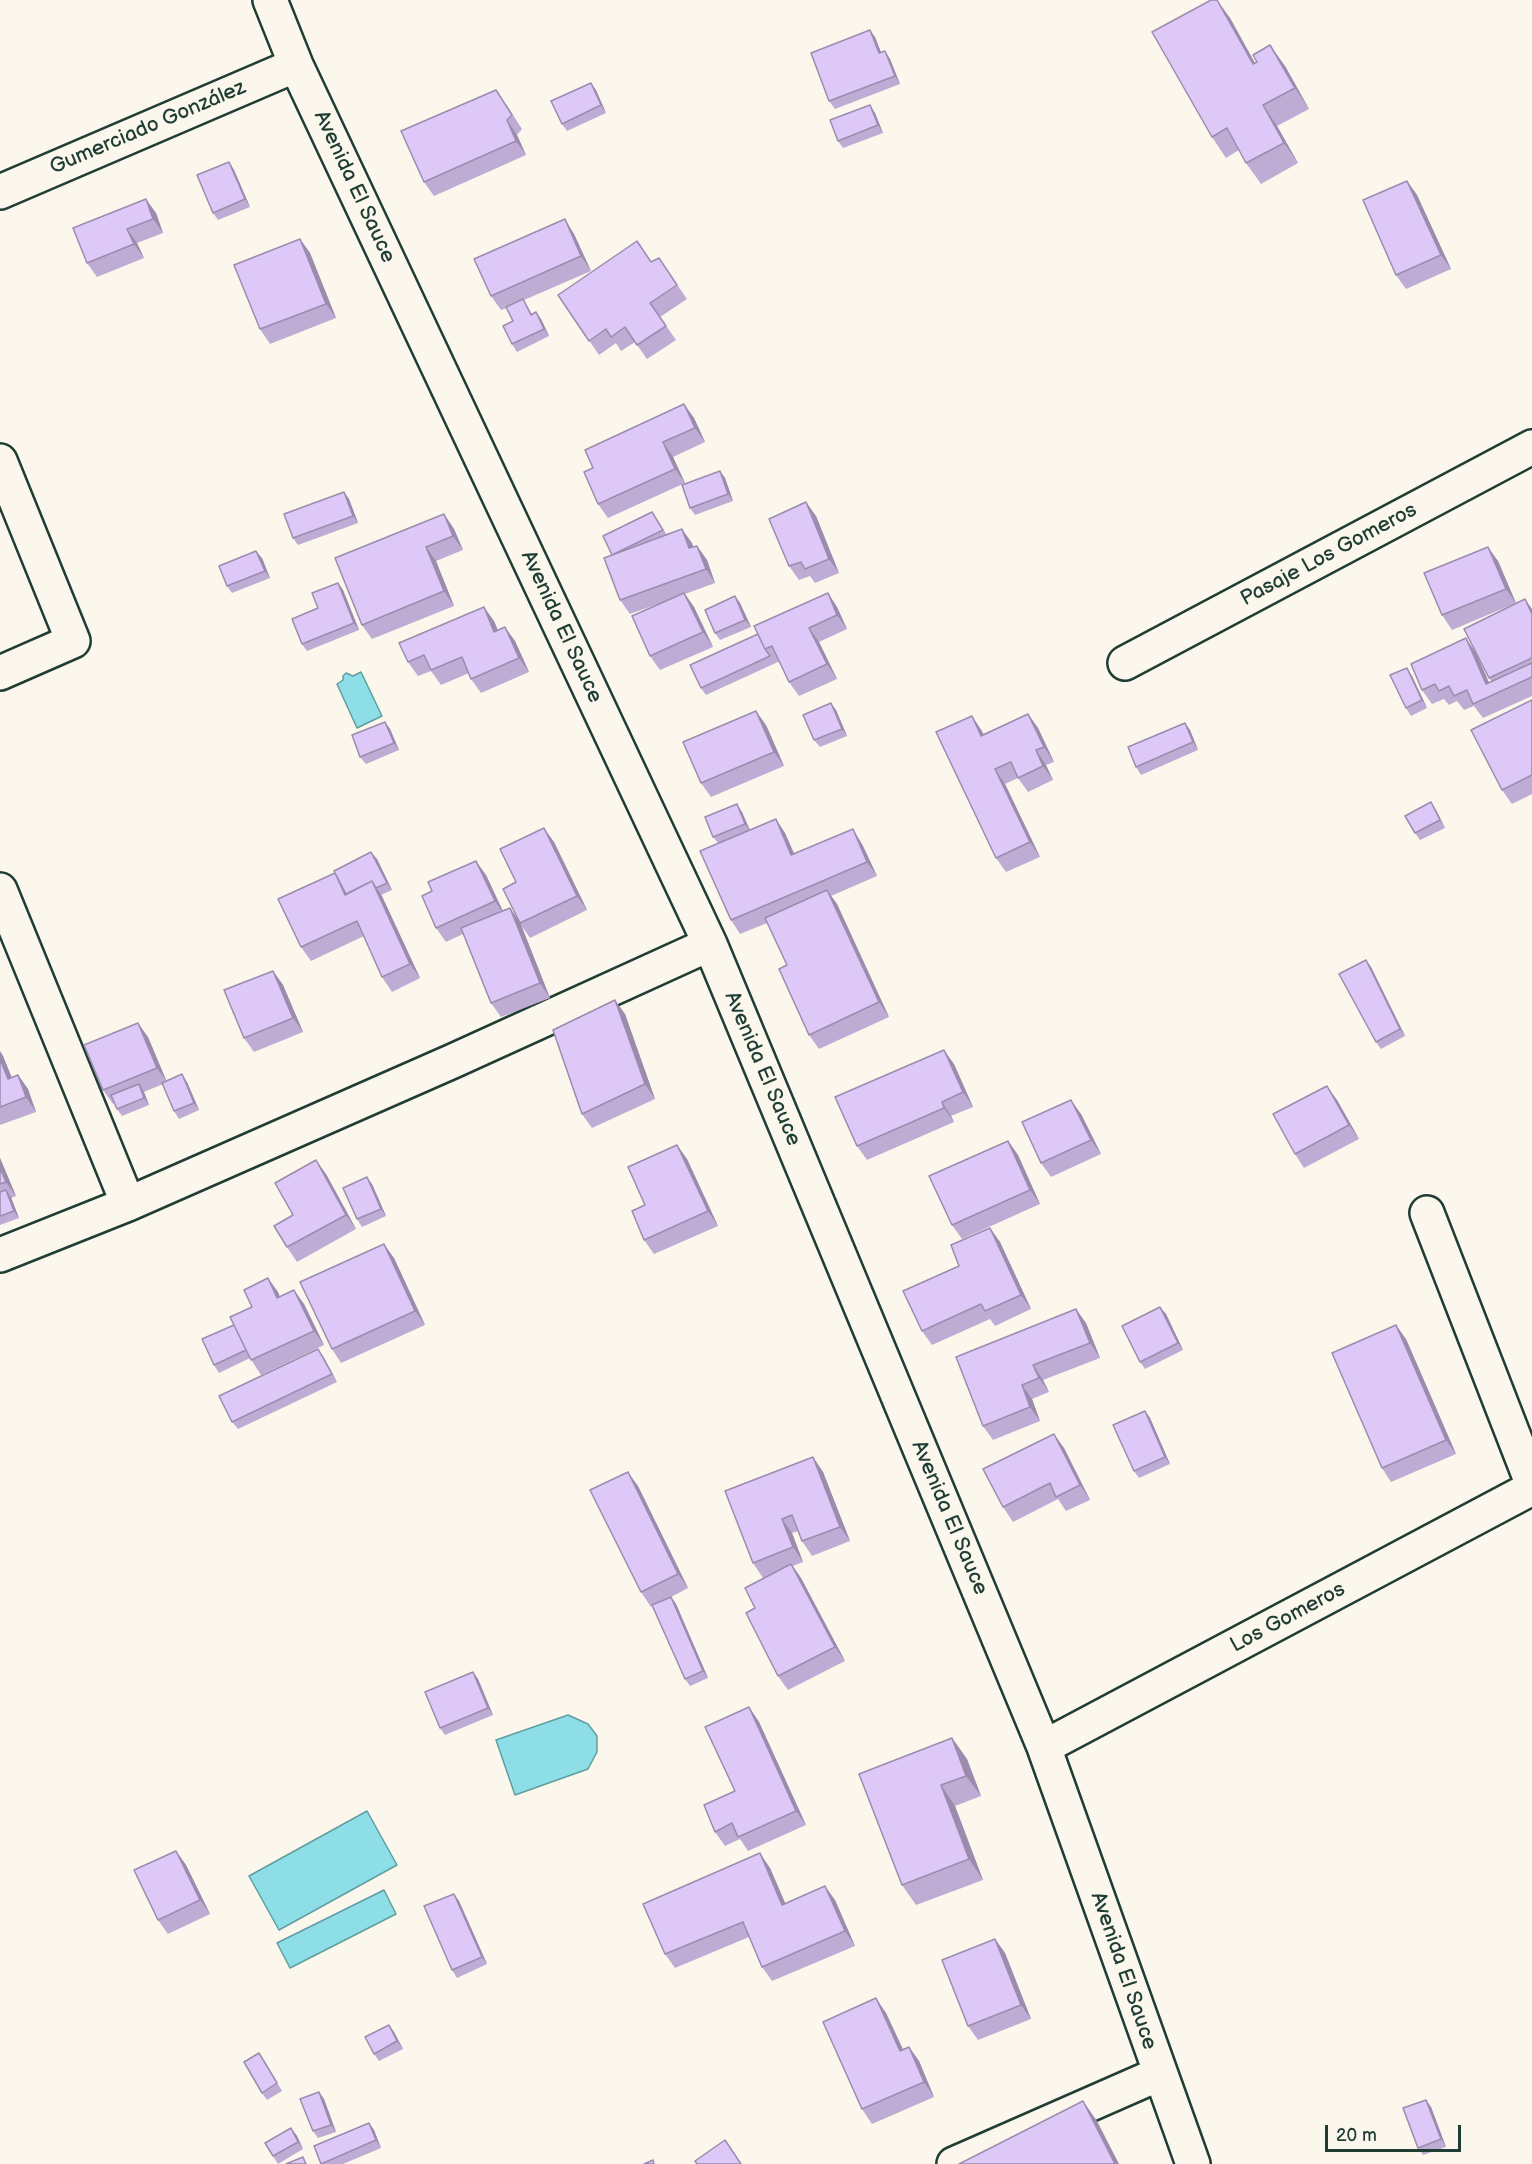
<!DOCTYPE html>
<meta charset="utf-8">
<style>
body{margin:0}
#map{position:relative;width:1532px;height:2164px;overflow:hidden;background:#fbf7ec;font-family:"Balsamiq Sans",sans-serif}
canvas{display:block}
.scale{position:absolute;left:1325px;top:2125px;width:136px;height:27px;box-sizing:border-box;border:3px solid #1f3d34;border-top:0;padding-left:8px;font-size:18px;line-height:21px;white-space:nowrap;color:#1f3d34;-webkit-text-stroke:4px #fbf7ec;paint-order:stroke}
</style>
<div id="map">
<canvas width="1532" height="2164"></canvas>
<div class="scale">20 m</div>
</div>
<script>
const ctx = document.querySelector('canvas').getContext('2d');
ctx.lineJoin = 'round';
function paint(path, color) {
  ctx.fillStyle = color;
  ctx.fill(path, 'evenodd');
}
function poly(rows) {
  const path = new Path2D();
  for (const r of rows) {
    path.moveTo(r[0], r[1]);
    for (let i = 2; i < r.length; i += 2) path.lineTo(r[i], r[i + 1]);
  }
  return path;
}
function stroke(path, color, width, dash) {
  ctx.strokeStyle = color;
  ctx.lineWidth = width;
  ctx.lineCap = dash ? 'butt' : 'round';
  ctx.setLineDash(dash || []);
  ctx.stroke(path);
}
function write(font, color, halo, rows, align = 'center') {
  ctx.font = font + ' "Balsamiq Sans",sans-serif';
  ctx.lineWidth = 4.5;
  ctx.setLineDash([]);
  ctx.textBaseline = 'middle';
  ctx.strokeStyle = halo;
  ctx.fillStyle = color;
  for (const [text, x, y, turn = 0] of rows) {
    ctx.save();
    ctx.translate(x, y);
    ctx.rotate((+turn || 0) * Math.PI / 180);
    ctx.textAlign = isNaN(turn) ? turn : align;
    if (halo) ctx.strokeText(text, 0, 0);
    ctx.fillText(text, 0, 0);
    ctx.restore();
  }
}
const water = poly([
 [361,672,382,716,357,728,337,684,343,680,343,676,346,673,353,676,361,672],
 [568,1715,588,1724,597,1736,597,1752,588,1769,515,1795,496,1740,568,1715],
 [367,1811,397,1865,279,1930,249,1876,367,1811],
 [384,1890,396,1914,290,1968,277,1943,384,1890]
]);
const minor = poly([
 [270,0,296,65,710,944,1044,1747,1193,2164],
 [0,192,296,65],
 [0,461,73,641,0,673],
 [1125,663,1532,447],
 [0,890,128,1204],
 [1427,1213,1532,1483],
 [0,1255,128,1204,453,1061,710,944],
 [1044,1747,1532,1488],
 [954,2164,1159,2074]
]);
const wall = poly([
 [1230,18,1255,63,1285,66,1309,109,1277,126,1298,163,1261,184,1246,163,1239,150,1226,158,1212,137],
 [875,37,881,53,890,59,900,84,835,109,829,101],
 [596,90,606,113,567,131,562,124],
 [506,104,522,129,517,135,526,155,434,196,424,182],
 [875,113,883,133,843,148,838,141],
 [229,162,234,170,250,207,218,220,213,213],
 [1407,181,1417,195,1451,269,1406,289,1396,275],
 [156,213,163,233,137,243,144,258,97,277,87,263,73,228],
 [574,234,591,271,524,300,532,314,536,312,541,319,549,336,517,352,512,344,513,321,507,308,501,310,491,296],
 [300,239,310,253,336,318,270,344,260,329],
 [659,258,687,299,660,317,676,340,647,359,635,342,621,351,616,343,599,355,558,295,651,262],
 [684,404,694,418,705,442,673,457,685,483,608,518,598,504,593,468],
 [720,471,725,478,733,501,695,515,690,508],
 [344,492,349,499,358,523,298,545,293,538],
 [652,512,667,535,682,529,693,547,697,546,707,560,715,583,685,594,694,607,713,647,660,670,650,656,663,602,630,614,620,600,612,555],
 [444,514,454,529,463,550,436,561,454,606,372,639,362,625],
 [816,516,839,573,815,583,810,576,799,580,789,566],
 [262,558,270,578,232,593,227,586],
 [1498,561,1516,603,1452,630,1442,615],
 [338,583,343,590,359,630,307,651,302,644,318,608],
 [828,593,837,607,847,629,819,642,837,679,799,696,789,682,780,661,706,695,701,688,758,634],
 [735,596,740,603,751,627,720,640,715,633],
 [1532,609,1532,696,1483,718,1474,706,1464,710,1457,701,1449,705,1444,699,1432,704,1422,690,1476,653,1489,683,1492,682,1489,678],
 [494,621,498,630,515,641,529,672,481,693,471,679,469,673,441,685,431,671,418,676,408,662],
 [1412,676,1427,708,1411,716,1406,708],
 [1532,700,1532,794,1512,804,1502,790],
 [836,710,847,736,820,747,814,740],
 [1028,714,1038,728,1054,762,1046,765,1053,780,1028,792,1018,778,1005,784,1040,857,1006,872,996,858,972,716,983,734],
 [385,722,390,729,399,750,366,764,360,757],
 [1185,723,1190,730,1198,750,1141,775,1136,767],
 [766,725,784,766,711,797,701,783],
 [1431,802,1436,810,1445,828,1420,840,1415,833],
 [742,812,750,830,785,833,794,854,862,844,877,876,831,896,837,904,889,1017,819,1049,809,1035,787,965,767,923,740,934,731,920,718,843,713,837],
 [554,842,587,910,530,938,521,925,550,998,501,1017,491,1003,463,934,446,942,436,928,432,891,486,875,503,911,510,908,518,920,516,882],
 [377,859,392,890,381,895,420,978,392,992,382,977,364,936,311,961,301,947],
 [1366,960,1371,967,1405,1036,1381,1049,1376,1042],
 [273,971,283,985,303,1032,254,1052,244,1038],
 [625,1014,655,1099,592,1128,582,1114],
 [148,1037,166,1081,187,1082,199,1110,179,1119,174,1111,163,1084,144,1092,149,1105,122,1116,117,1109,114,1103,113,1104,103,1090],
 [0,1051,3,1056,12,1078,18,1075,28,1089,36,1112,0,1125],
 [954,1064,973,1107,951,1116,954,1122,867,1160,857,1146],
 [1337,1100,1359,1139,1304,1168,1295,1154],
 [1081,1114,1101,1154,1051,1177,1041,1163],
 [1008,1141,1018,1155,1040,1204,962,1239,952,1225],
 [677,1145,687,1159,718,1226,654,1254,644,1240,645,1205],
 [0,1158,16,1196,11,1198,19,1218,0,1225],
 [326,1174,356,1229,297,1262,287,1247,293,1215],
 [372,1184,386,1216,362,1227,357,1219],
 [990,1228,1000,1242,1031,1309,995,1326,990,1319,932,1345,922,1331,959,1266],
 [394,1258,425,1325,341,1363,332,1349],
 [278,1292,279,1296,304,1304,324,1345,261,1375,250,1358,219,1373,214,1365,234,1325,252,1307],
 [1160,1307,1166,1314,1183,1350,1145,1369,1140,1362],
 [1086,1323,1100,1358,1043,1380,1049,1392,1032,1399,1040,1421,993,1440,983,1426,956,1357],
 [1406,1339,1456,1454,1391,1482,1382,1468],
 [323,1356,337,1382,238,1429,232,1422],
 [1145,1411,1150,1418,1170,1464,1139,1478,1134,1471],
 [1064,1448,1090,1500,1066,1511,1058,1499,1013,1522,1003,1507],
 [813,1457,823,1472,850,1541,812,1556,802,1541,798,1531,792,1533,803,1562,793,1566,801,1578,845,1661,788,1690,778,1676,755,1608,772,1574,763,1578,753,1563],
 [638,1486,688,1588,671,1597,676,1604,708,1678,690,1686,685,1679,652,1606,651,1607,641,1592],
 [473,1672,478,1679,493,1715,445,1735,440,1728],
 [749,1707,759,1722,806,1825,748,1851,740,1839,725,1846,715,1832,735,1791],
 [952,1738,967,1759,981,1796,955,1806,983,1880,916,1905,902,1885],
 [176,1851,186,1865,210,1914,168,1934,158,1920],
 [770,1868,785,1903,835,1900,855,1946,772,1981,762,1967,749,1937,675,1968,665,1954],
 [459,1901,487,1964,457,1978,452,1970],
 [995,1939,1005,1953,1031,2019,978,2040,968,2026],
 [886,2013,903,2049,909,2047,919,2061,934,2097,872,2124,862,2109],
 [389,2025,394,2032,403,2049,379,2061,374,2054],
 [264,2060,282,2091,267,2100,262,2093],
 [319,2092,324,2099,336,2132,318,2138,313,2131],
 [1426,2100,1431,2107,1446,2147,1423,2155,1418,2148],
 [369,2123,374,2130,381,2148,343,2164,322,2164,314,2146],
 [291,2128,297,2136,303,2149,278,2164,273,2156]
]);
const shadedWall = poly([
 [1217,0,1230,18,1267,85,1253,64],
 [870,30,875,37,884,60,879,53],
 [1270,45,1285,66,1309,109,1295,88],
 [885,51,890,59,900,84,895,76],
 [591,83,596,90,606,113,601,105],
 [870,105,875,113,883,133,878,125],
 [1263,105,1277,126,1298,163,1284,143],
 [507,120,517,135,526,155,516,141],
 [229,162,234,170,250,207,245,199],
 [1407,181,1417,195,1451,269,1441,255],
 [146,199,156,213,163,233,153,219],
 [565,219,574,234,591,271,581,256],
 [127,229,137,243,144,258,134,244],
 [300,239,310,253,336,318,326,304],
 [536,312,541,319,549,336,544,329],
 [684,404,694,418,705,442,695,428],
 [663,442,673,457,685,483,675,469],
 [720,471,725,478,733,501,728,494],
 [344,492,349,499,358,523,353,516],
 [806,502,816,516,839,573,829,559],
 [444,514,454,529,463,550,453,536],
 [682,529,692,543,699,563,689,548],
 [697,546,707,560,715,583,706,569],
 [426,547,436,561,454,606,444,591],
 [1488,547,1498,561,1516,603,1506,589],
 [256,551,262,558,270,578,265,571],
 [338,583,343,590,359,630,354,623],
 [684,593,694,607,713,647,703,632],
 [828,593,837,607,847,629,837,615],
 [735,596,740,603,751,627,745,620],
 [1525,599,1532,609,1532,614],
 [484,607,494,621,504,646,494,632],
 [505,627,515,641,529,672,519,658],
 [809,628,819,642,837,679,827,664],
 [1466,638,1476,653,1494,694,1486,684],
 [1407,668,1412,676,1427,708,1422,700],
 [831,703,836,710,847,736,842,729],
 [756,711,766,725,784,766,774,752],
 [1028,714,1038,728,1054,762,1044,747],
 [972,716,982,731,991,750,981,736],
 [385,722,390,729,399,750,394,743],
 [1185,723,1190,730,1198,750,1193,742],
 [1036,750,1046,765,1053,780,1043,766],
 [995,769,1005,784,1040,857,1030,842],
 [1431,802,1436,810,1445,828,1440,820],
 [737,804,742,812,750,831,745,824],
 [776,819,785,833,801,869,791,855],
 [544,828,554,842,587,910,577,896],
 [853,829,862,844,877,876,867,862],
 [371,852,377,859,392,890,387,883],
 [476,861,486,875,505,916,495,901],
 [372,881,382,896,420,978,410,964],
 [827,890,837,904,889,1017,879,1002],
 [510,908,520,922,550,998,540,983],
 [1366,960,1371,967,1405,1036,1400,1029],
 [273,971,283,985,303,1032,293,1018],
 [615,1000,625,1014,655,1099,645,1084],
 [138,1023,148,1037,167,1082,157,1068],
 [944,1050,954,1064,973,1107,963,1092],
 [0,1051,3,1056,18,1093,8,1079,0,1059],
 [182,1074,187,1082,199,1110,194,1103],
 [18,1075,28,1089,36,1112,26,1097],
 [139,1084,144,1092,149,1105,144,1098],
 [1327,1086,1337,1100,1359,1139,1349,1125],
 [1071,1100,1081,1114,1101,1154,1091,1140],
 [942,1102,951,1116,954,1122,944,1108],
 [1008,1141,1018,1155,1040,1204,1030,1190],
 [677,1145,687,1159,718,1226,708,1211],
 [0,1158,16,1196,6,1182,0,1168],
 [316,1160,326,1174,356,1229,346,1215],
 [367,1177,372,1184,386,1216,381,1209],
 [6,1190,11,1197,19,1218,14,1211],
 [990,1228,1000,1242,1031,1309,1021,1295],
 [384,1244,394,1258,425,1325,415,1311],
 [268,1278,278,1292,286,1312,277,1298],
 [294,1290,304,1304,324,1345,314,1331],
 [1160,1307,1166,1314,1183,1350,1178,1343],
 [1076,1309,1086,1323,1100,1358,1090,1343],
 [1396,1325,1406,1339,1456,1454,1446,1440],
 [318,1349,323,1356,337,1382,332,1374],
 [1033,1365,1043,1380,1049,1392,1039,1378],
 [1022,1385,1032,1399,1040,1421,1030,1407],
 [1145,1411,1150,1418,1170,1464,1165,1457],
 [1054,1434,1064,1448,1090,1500,1080,1485],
 [813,1457,823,1472,850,1541,840,1527],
 [628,1472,638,1486,688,1588,678,1574],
 [782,1519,792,1533,803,1562,793,1547],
 [791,1564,801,1578,845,1661,835,1647],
 [671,1597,676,1604,708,1678,703,1671],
 [473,1672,478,1679,493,1715,488,1708],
 [749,1707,759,1722,806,1825,796,1811],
 [952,1738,967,1759,981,1796,966,1776],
 [941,1785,955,1806,983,1880,969,1859],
 [176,1851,186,1865,210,1914,200,1900],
 [760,1853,770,1868,792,1919,782,1905],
 [825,1886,835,1900,855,1946,845,1931],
 [454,1894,459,1901,487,1964,482,1957],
 [995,1939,1005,1953,1031,2019,1021,2005],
 [876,1998,886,2013,910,2065,900,2051],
 [389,2025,394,2032,403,2049,397,2041],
 [909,2047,919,2061,934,2097,924,2082],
 [319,2092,324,2099,336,2132,331,2125],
 [1426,2100,1431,2107,1446,2147,1441,2139],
 [1083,2101,1097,2121,1119,2164,1115,2164],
 [369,2123,374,2130,381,2148,376,2140],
 [291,2128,297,2136,303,2149,298,2142]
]);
const building = poly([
 [1211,0,1217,0,1253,64,1257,62,1253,55,1270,45,1295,88,1263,105,1284,143,1246,163,1227,128,1212,137,1152,32,1211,0],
 [870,30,879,53,885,51,895,76,829,101,811,53,870,30],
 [591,83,601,105,562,124,551,101,591,83],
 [496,90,512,115,507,120,516,141,424,182,401,131,496,90],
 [870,105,878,125,838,141,830,120,870,105],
 [229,162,245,199,213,213,197,175,229,162],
 [1407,181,1441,255,1396,275,1363,200,1407,181],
 [146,199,153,219,127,229,134,244,87,263,73,228,146,199],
 [565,219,581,256,491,296,474,259,565,219],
 [300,239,326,304,260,329,234,265,300,239],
 [637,241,651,262,659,258,677,285,650,303,666,326,637,345,625,327,611,337,606,329,589,341,558,295,637,241],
 [523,299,531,315,536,312,544,329,512,344,503,326,513,321,506,307,523,299],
 [684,404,695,428,663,442,675,469,598,504,584,472,593,468,585,450,684,404],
 [720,471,728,494,690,508,682,485,720,471],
 [344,492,353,516,293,538,284,514,344,492],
 [806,502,829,559,805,569,801,562,789,566,769,519,806,502],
 [652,512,663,530,612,555,603,536,652,512],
 [444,514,453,536,426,547,444,591,362,625,335,558,444,514],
 [682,529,689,548,697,546,706,569,620,600,604,558,682,529],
 [1488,547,1506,589,1442,615,1424,573,1488,547],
 [256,551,265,571,227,586,219,566,256,551],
 [338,583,354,623,302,644,292,619,318,608,312,593,338,583],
 [684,593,703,632,650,656,632,616,684,593],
 [828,593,837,615,809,628,827,664,789,682,772,646,765,649,754,626,828,593],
 [735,596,745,620,715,633,705,610,735,596],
 [1525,599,1532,614,1532,658,1489,678,1464,629,1525,599],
 [484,607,494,632,505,627,519,658,471,679,462,657,431,670,424,655,408,662,399,643,484,607],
 [758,634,765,649,770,656,701,688,690,665,758,634],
 [1466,638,1486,684,1532,663,1532,677,1473,704,1467,690,1454,696,1449,686,1439,691,1435,684,1422,690,1411,664,1466,638],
 [1407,668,1422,700,1406,708,1390,675,1407,668],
 [1532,700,1532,775,1502,790,1471,730,1532,700],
 [831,703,842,729,814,740,803,715,831,703],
 [756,711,774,752,701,783,683,742,756,711],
 [1028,714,1044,747,1036,750,1043,766,1018,778,1011,762,995,769,1030,842,996,858,936,732,972,716,981,736,1028,714],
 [385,722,394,743,360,757,352,735,385,722],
 [1185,723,1193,742,1136,767,1128,747,1185,723],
 [1431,802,1440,820,1415,833,1405,816,1431,802],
 [737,804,745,824,713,837,705,817,737,804],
 [776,819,791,855,853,829,867,862,731,920,700,851,776,819],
 [544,828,577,896,520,923,503,889,516,882,500,849,544,828],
 [371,852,387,883,376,888,372,881,346,894,334,871,371,852],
 [476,861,495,901,436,928,422,896,432,891,428,882,476,861],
 [335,873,345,895,372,881,410,964,382,977,357,921,301,947,278,899,335,873],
 [827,890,879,1002,809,1035,779,969,787,965,765,918,827,890],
 [510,908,540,983,491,1003,461,928,510,908],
 [1366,960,1400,1029,1376,1042,1339,974,1366,960],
 [273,971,293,1018,244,1038,224,990,273,971],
 [615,1000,645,1084,582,1114,553,1030,615,1000],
 [138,1023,157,1068,103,1090,84,1045,138,1023],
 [944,1050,963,1092,942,1102,944,1108,857,1146,835,1097,944,1050],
 [0,1059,8,1079,18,1075,26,1097,0,1107,0,1059],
 [182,1074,194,1103,174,1111,162,1083,182,1074],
 [139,1084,144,1098,117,1109,111,1095,139,1084],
 [1327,1086,1349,1125,1295,1154,1273,1114,1327,1086],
 [1071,1100,1091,1140,1041,1163,1022,1122,1071,1100],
 [1008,1141,1030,1190,952,1225,929,1176,1008,1141],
 [677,1145,708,1211,644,1240,632,1211,645,1205,628,1167,677,1145],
 [316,1160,346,1215,287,1247,274,1226,293,1215,275,1183,316,1160],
 [0,1168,6,1182,0,1184,0,1168],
 [367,1177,381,1209,357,1219,343,1188,367,1177],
 [6,1190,14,1211,0,1216,0,1192,6,1190],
 [990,1228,1021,1295,985,1311,981,1304,922,1331,903,1291,959,1266,951,1245,990,1228],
 [384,1244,415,1311,332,1349,300,1282,384,1244],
 [268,1278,277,1298,294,1290,314,1331,251,1360,230,1317,252,1307,244,1290,268,1278],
 [1160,1307,1178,1343,1140,1362,1122,1326,1160,1307],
 [1076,1309,1090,1343,1033,1365,1039,1378,1022,1385,1030,1407,983,1426,956,1357,1076,1309],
 [234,1325,246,1350,214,1365,202,1339,234,1325],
 [1396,1325,1446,1440,1382,1468,1332,1353,1396,1325],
 [318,1349,332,1374,232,1422,219,1396,318,1349],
 [1145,1411,1165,1457,1134,1471,1113,1425,1145,1411],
 [1054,1434,1080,1485,1056,1497,1050,1483,1003,1507,983,1469,1054,1434],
 [813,1457,840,1527,802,1541,792,1515,782,1519,793,1547,753,1563,725,1491,813,1457],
 [628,1472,678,1574,641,1592,590,1490,628,1472],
 [791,1564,835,1647,778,1676,746,1613,755,1608,745,1588,791,1564],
 [671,1597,703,1671,685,1679,652,1605,671,1597],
 [473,1672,488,1708,440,1728,425,1692,473,1672],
 [749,1707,796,1811,738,1837,732,1823,715,1832,704,1805,735,1791,705,1727,749,1707],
 [952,1738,966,1776,941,1785,969,1859,902,1885,859,1774,952,1738],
 [176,1851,200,1900,158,1920,134,1870,176,1851],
 [760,1853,782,1905,825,1886,845,1931,762,1967,743,1922,665,1954,643,1904,760,1853],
 [454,1894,482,1957,452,1970,424,1906,454,1894],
 [995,1939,1021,2005,968,2026,942,1960,995,1939],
 [876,1998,900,2051,909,2047,924,2082,862,2109,823,2022,876,1998],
 [389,2025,397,2041,374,2054,365,2037,389,2025],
 [259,2053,277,2083,262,2093,244,2062,259,2053],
 [319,2092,331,2125,313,2131,300,2099,319,2092],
 [1426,2100,1441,2139,1418,2148,1403,2108,1426,2100],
 [1083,2101,1115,2164,959,2164,1083,2101],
 [369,2123,376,2140,321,2164,314,2146,369,2123],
 [291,2128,298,2142,273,2156,265,2143,291,2128],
 [725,2140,741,2164,697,2164,695,2161,725,2140],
 [303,2157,306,2164,286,2164,303,2157],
 [653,2160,654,2164,644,2164,653,2160]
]);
const streetNames = [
 ["Gumerciado González",148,128,-23],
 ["Avenida El Sauce",354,187,65],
 ["Pasaje Los Gomeros",1329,555,-28],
 ["Avenida El Sauce",561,627,65],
 ["Avenida El Sauce",762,1069,67],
 ["Avenida El Sauce",949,1518,67],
 ["Los Gomeros",1288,1618,-28],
 ["Avenida El Sauce",1123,1971,71]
];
paint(water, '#8ddee7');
stroke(water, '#619e9f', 1.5);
stroke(minor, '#1f3d34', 38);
stroke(minor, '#fbf7ec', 33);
paint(wall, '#bfacd5');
paint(shadedWall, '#9b8cae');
paint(building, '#dec8f8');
stroke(building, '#9b8cae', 1.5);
write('21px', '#1f3d34', '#fbf7ec', streetNames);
</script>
